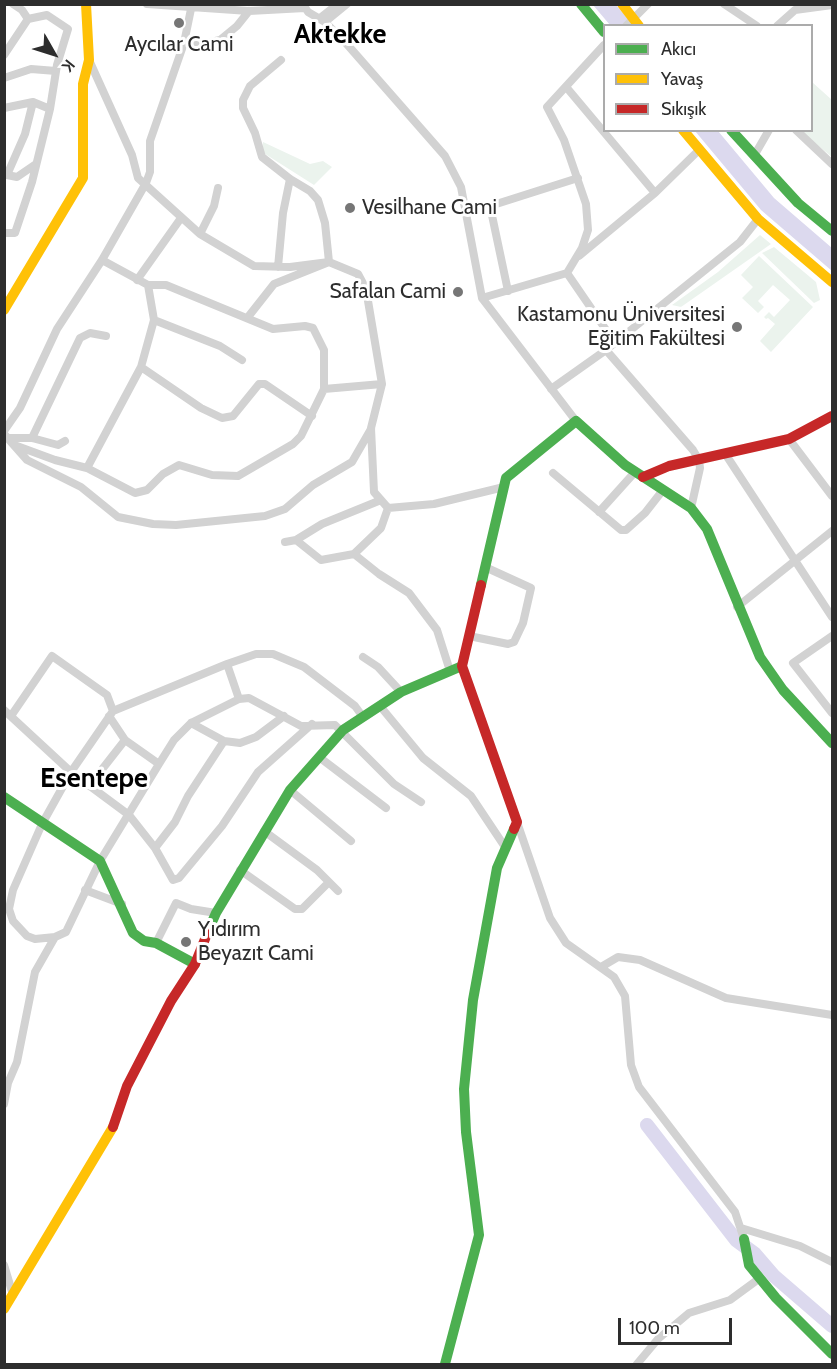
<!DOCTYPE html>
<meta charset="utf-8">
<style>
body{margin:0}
#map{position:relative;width:837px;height:1369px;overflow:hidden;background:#fff;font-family:Cabin,sans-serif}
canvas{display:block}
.frame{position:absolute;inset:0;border:6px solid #2d2d2d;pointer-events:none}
.legend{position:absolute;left:603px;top:24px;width:210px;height:108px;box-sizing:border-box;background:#fff;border:2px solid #ababab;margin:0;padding:8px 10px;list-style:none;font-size:18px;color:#2d2d2d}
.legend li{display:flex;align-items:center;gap:12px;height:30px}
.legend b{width:30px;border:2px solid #ababab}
.north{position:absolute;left:24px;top:24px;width:60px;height:60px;-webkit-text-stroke:4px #fff;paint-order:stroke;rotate:129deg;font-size:16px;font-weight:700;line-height:24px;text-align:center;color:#2d2d2d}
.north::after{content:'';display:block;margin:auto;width:21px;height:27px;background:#2d2d2d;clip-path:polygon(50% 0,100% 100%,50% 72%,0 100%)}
.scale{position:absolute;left:618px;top:1318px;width:114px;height:27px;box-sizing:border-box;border:3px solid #2d2d2d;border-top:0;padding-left:8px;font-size:18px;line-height:21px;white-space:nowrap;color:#2d2d2d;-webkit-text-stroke:4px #fff;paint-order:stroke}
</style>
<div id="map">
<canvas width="837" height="1369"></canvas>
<div class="frame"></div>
<ul class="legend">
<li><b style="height:8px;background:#4caf50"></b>Akıcı</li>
<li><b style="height:8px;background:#ffc107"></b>Yavaş</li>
<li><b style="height:8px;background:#c62828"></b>Sıkışık</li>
</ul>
<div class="north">K</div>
<div class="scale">100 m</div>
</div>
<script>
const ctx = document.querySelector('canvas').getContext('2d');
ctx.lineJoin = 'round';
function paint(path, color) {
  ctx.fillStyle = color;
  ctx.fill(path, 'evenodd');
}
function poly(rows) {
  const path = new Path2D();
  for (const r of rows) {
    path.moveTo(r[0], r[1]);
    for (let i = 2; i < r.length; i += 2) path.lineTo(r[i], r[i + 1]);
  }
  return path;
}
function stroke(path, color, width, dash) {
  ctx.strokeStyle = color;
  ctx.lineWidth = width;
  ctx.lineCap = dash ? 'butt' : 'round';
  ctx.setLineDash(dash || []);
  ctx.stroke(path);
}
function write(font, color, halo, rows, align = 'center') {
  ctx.font = font + ' Cabin,sans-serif';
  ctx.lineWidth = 6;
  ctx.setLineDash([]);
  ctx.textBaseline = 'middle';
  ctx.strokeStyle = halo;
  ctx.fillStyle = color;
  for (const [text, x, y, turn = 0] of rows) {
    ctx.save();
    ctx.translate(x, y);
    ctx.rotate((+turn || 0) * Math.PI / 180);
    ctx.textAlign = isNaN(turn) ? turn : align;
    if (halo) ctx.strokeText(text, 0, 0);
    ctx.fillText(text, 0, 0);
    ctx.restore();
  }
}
const green = poly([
 [812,82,832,100,832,157,800,131,812,130],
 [263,142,310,164,323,161,332,167,314,185,262,152],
 [760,235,771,244,681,307,672,305,718,272],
 [774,247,816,282,820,300,814,303,762,253],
 [759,256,813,307,771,352,760,341,775,324,768,318,766,319,764,317,769,312,774,317,790,300,773,285,758,301,764,307,758,313,742,298,753,287,741,275]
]);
const water = poly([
 [593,5,616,5,633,25,610,25],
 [695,131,718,131,774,198,832,248,832,271,761,210]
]);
const river = poly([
 [647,1125,736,1240,755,1254,774,1276,832,1326]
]);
const street = poly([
 [147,4,249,11,305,8],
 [303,4,308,12,325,22,345,42,445,156,461,187,482,298,576,421],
 [724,4,757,26],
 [319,19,338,4],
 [325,22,347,4],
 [626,26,648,4],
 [777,26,795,10,832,5],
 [184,43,206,43,220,40,237,26,249,11],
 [4,55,28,19,22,10,13,4],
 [89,60,132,155,138,178,200,234,254,266,290,267,329,262,358,274,366,289,382,384,371,428,374,492,388,508,434,504,504,487],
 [4,78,31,69,56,71],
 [567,88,655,193],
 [33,102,25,134,7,175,17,177,36,164],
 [4,108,33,102,50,109],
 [796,130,832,164],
 [754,156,769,130],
 [4,233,15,233,32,182,50,109,57,65,68,29,47,15,28,19],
 [200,234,214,206,218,188],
 [579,256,655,193,698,151],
 [278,267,283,213,290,179],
 [567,273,615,343],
 [137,280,181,218],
 [508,291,490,206,578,178],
 [482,298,567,273,582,248,588,230,586,204,564,140,547,107,604,45],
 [248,317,274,284,329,262,325,223,318,200,310,191,290,179,262,157,255,133,243,108,243,100,250,86,281,60],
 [154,320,220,346,242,360],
 [606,350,693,450,699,460,700,468,691,508],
 [141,367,201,408,222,418,233,416,259,384,265,384,312,416],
 [324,389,382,384],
 [551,389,606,350,740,242,758,219],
 [4,431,20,408,57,329,102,260,146,183,150,172,150,141,184,43,191,9],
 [4,434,27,460,81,487,118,517,153,524,176,525,265,516,285,509,313,485,352,462,371,429],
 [9,438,32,438,58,445,65,441],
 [32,438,80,338,90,333,106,336],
 [789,439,832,496],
 [17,446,55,460,87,468,141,367,154,320,148,285,102,260],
 [726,455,832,617],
 [87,468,135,493,147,490,163,474,179,465,212,475,238,476,293,444,301,436,324,389,324,350,313,328,305,326,273,329,166,285,148,285],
 [553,473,621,530,626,530,645,513,663,490],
 [599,512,635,472],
 [296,540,321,560,354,554],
 [285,542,296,540,322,524,381,500],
 [354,554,379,574,409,593,437,630,450,671],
 [354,554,381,528,388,508],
 [737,607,832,531],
 [469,636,508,644,514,642,523,623,531,588,485,567],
 [832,636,793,663,832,713],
 [363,657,378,667,401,692],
 [227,664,239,699],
 [380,706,423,758,471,796,505,847],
 [4,710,71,772,129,815,155,848,173,880,179,878,222,826,258,772,312,724],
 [11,716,52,656,107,695,113,711],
 [109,716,125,740,159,764],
 [191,723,224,741,240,743,256,737,284,716],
 [319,757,386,808],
 [89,786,125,740],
 [290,790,351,841],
 [517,822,550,918,566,943,614,977,625,996,631,1065,639,1087,735,1212,744,1239],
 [264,831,317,870,338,891],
 [155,848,175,822,188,796,224,741],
 [240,870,295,909,302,909,328,883],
 [85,890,122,904],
 [55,937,35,939,27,936,13,921,9,909,13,890,42,824,71,772,113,711,227,664,256,654,273,654,304,667,355,706,363,717],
 [156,943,176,903,191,909,216,913],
 [601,967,618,957,640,960,726,998,832,1015],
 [4,1104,8,1083,17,1062,35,972,55,937,66,932,100,861,159,764,174,740,191,723,239,699,249,698,301,726,335,725,394,784,421,802],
 [741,1228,800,1246,832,1262],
 [4,1265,13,1295],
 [637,1364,658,1339,689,1313,730,1300,760,1278]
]);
const fast = poly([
 [581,4,604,32],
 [731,130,798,203,832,231],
 [481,585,506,478,576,421,625,465,691,508,707,529,760,657,783,690,832,743],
 [4,797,100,861,133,933,144,941,156,943,195,964],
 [209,929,216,913,290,790,343,730,401,692,462,666],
 [744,1239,749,1265,776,1298,832,1354],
 [445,1364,479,1235,466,1132,464,1089,473,1000,497,868,514,829]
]);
const slow = poly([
 [622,4,639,26],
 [683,130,758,219,832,282],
 [4,310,83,178,83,84,89,60,86,4],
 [4,1309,113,1127]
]);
const jam = poly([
 [643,477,669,466,789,439,832,416],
 [481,585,462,666,517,822,514,829],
 [113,1127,127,1086,171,1001,195,964,209,929]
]);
const markers = [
 [179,23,6,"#767676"],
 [350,208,6,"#767676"],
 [458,292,6,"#767676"],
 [737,327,6,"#767676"],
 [186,942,6,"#767676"]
];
const poiNames = [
 ["Aycılar Cami",179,45,"center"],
 ["Vesilhane Cami",362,208],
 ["Safalan Cami",446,292,"right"],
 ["Kastamonu Üniversitesi",725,315,"right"],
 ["Eğitim Fakültesi",725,339,"right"],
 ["Yıdırım",198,930],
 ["Beyazıt Cami",198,954]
];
const districtNames = [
 ["Aktekke",340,35],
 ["Esentepe",94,779]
];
paint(green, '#ebf3ed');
paint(water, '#dcd9ee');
stroke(river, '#dcd9ee', 14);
stroke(street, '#d2d2d2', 8);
stroke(fast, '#4caf50', 10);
stroke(slow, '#ffc107', 10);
stroke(jam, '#c62828', 10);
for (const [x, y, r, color] of markers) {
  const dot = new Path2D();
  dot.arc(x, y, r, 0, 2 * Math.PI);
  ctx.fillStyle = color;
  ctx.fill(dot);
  stroke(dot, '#fff', 2);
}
write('21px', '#2d2d2d', '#fff', poiNames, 'left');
write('bold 27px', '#000', '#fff', districtNames);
</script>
